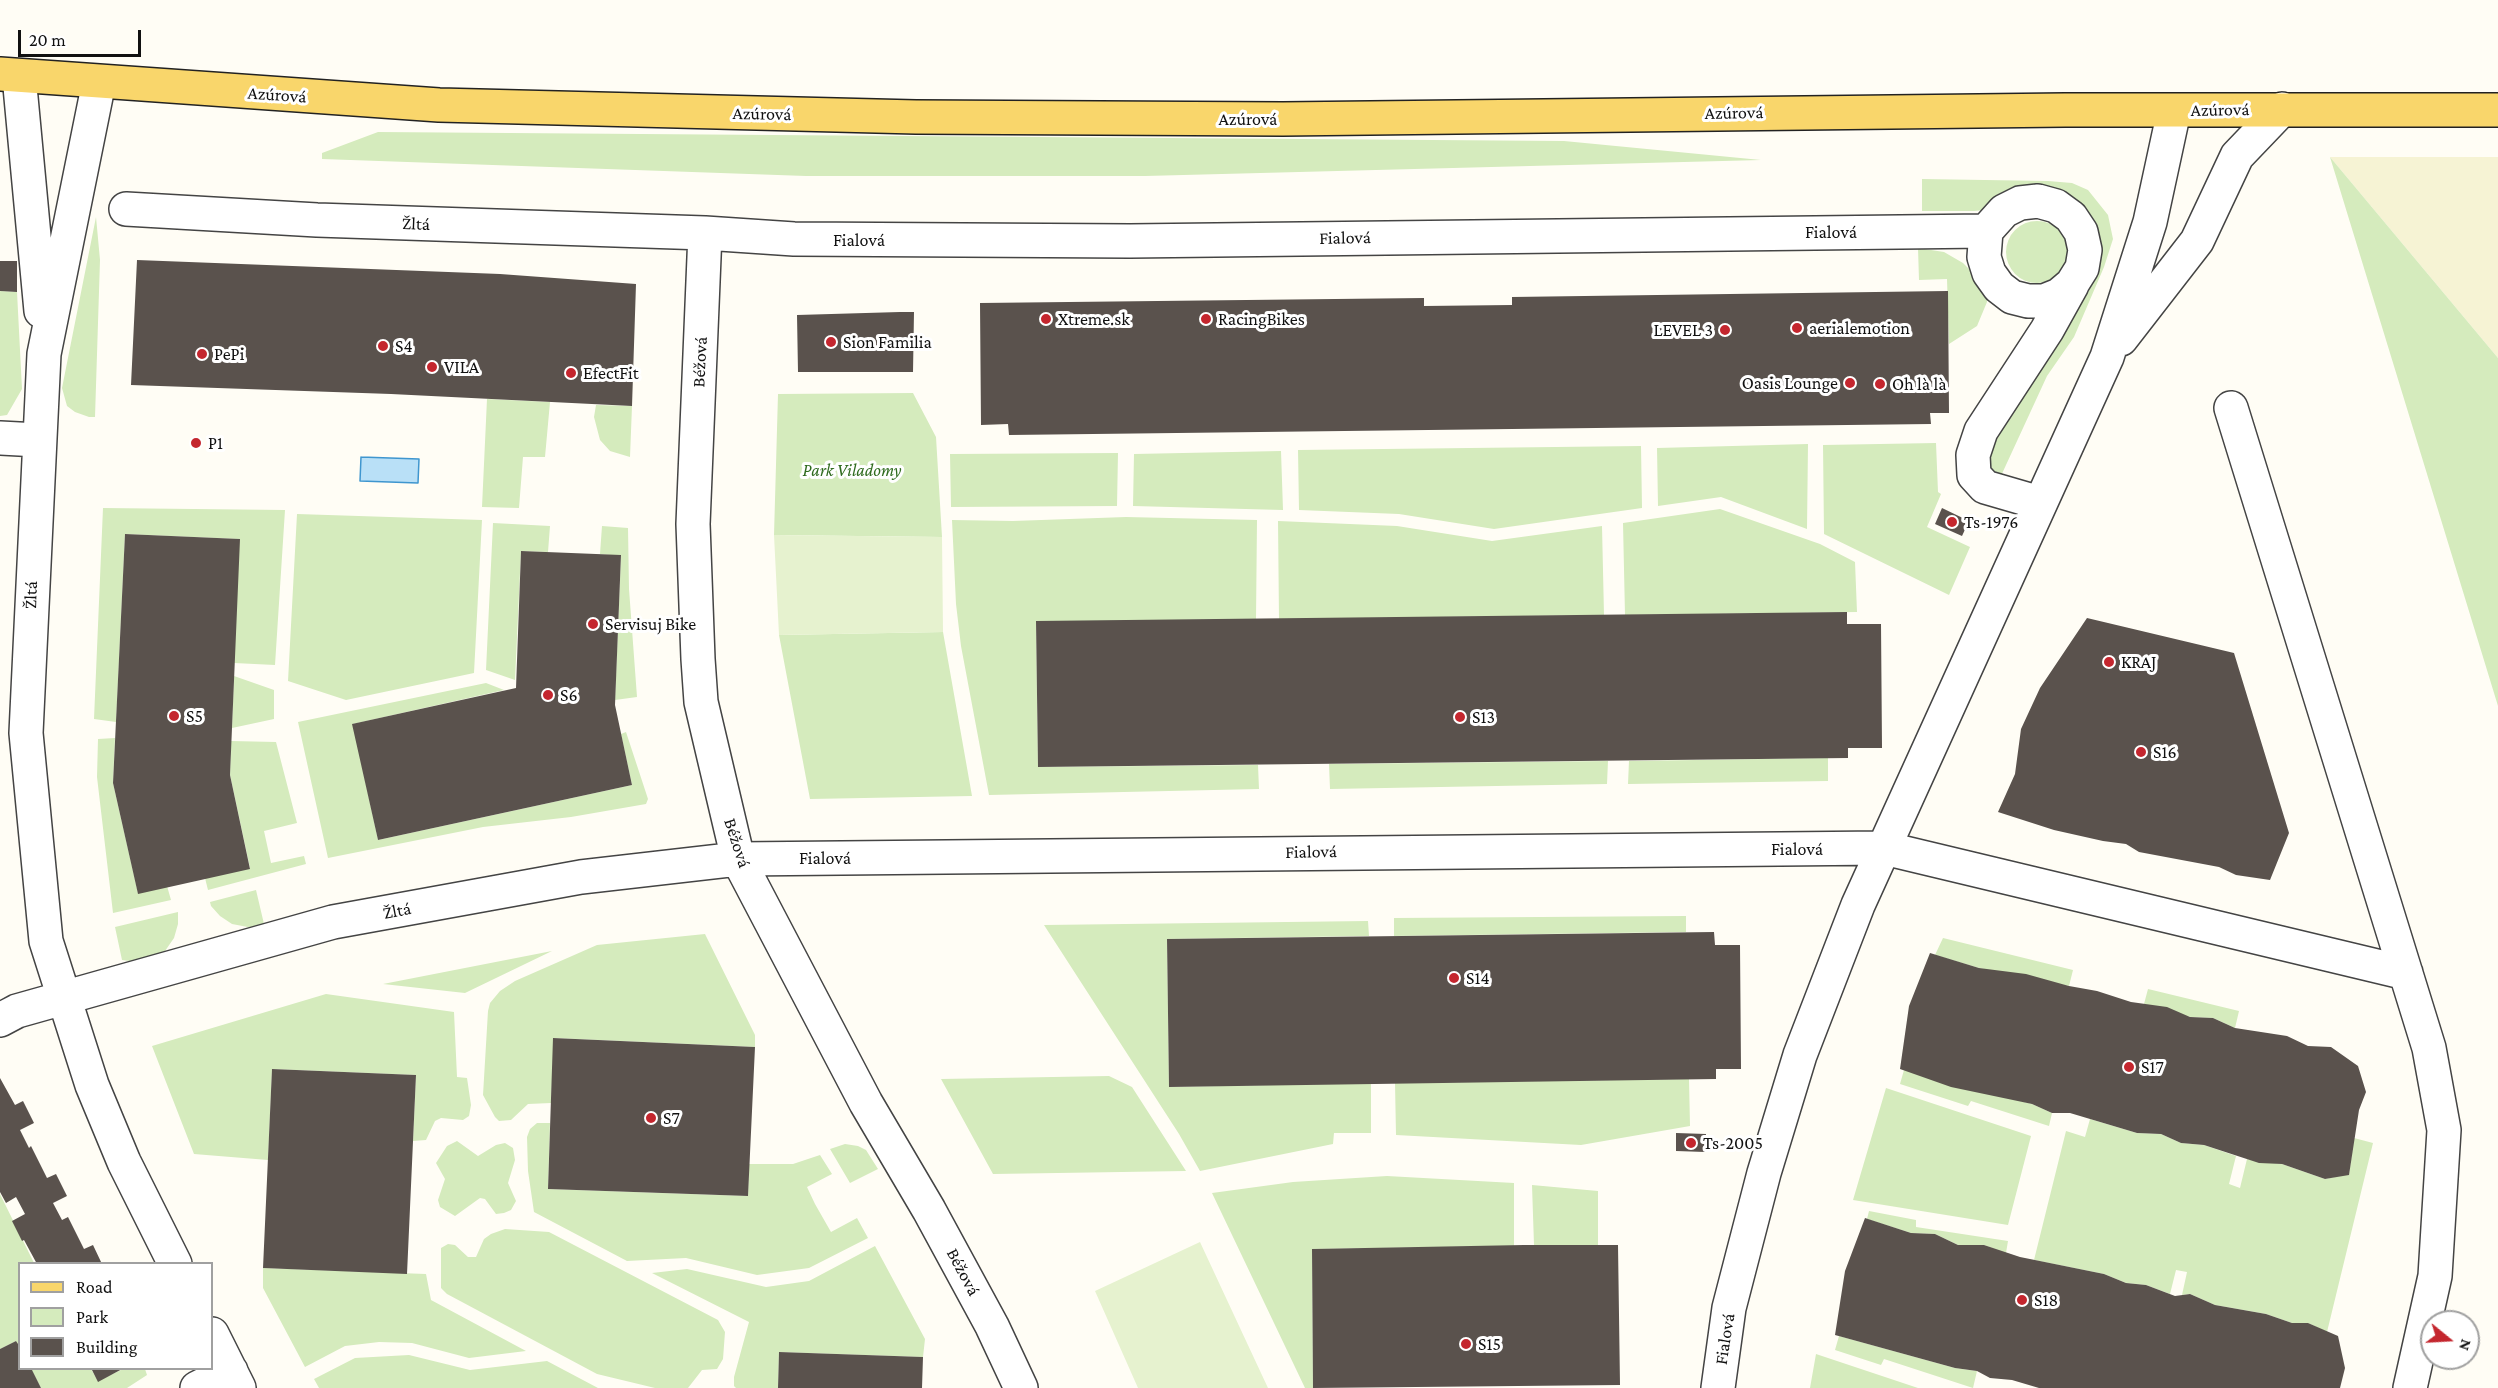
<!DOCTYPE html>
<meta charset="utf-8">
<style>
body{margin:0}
#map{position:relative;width:2498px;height:1388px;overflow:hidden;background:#fffdf5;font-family:"Crimson Pro",serif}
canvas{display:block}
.legend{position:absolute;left:18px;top:1262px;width:195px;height:108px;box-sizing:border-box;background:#fff;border:2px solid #a0a0a0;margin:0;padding:8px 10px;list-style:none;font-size:18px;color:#111}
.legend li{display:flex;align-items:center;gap:12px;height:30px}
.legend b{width:30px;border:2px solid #a0a0a0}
.north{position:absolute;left:2420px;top:1310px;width:60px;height:60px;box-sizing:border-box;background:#fff;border:2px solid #a0a0a0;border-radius:50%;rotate:108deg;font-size:16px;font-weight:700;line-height:24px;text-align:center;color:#111}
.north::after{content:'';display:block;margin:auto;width:21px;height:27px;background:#c4262e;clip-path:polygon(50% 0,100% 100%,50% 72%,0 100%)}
.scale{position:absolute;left:18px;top:30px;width:123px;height:27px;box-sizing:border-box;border:3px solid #111;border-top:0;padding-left:8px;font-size:18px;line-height:21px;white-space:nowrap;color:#111;-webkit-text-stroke:4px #fff;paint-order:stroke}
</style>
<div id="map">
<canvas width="2498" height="1388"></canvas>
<ul class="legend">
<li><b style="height:8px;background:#f9d66b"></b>Road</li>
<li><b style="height:16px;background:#d5ebbd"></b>Park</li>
<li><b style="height:16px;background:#5a524d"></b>Building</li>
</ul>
<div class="north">N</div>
<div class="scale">20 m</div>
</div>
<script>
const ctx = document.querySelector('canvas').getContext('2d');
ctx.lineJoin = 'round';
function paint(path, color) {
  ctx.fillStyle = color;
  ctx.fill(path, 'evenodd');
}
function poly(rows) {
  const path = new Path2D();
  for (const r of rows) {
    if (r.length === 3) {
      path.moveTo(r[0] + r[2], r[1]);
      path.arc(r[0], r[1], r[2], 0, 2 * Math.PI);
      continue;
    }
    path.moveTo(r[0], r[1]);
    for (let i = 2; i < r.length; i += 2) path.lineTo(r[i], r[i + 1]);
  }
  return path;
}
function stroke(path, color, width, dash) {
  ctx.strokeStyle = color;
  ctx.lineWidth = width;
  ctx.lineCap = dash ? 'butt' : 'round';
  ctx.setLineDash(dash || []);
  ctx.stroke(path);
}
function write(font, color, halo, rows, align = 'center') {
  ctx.font = font + ' "Crimson Pro",serif';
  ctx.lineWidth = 6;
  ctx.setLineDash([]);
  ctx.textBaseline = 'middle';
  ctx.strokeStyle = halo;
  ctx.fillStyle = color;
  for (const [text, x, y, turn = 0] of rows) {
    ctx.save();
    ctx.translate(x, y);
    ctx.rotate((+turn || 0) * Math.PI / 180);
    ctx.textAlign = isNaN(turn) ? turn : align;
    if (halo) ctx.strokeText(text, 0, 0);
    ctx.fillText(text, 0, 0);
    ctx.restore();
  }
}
const farmland = poly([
 [2330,157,2498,157,2498,358]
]);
const green = poly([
 [378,132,1564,141,1761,160,1145,176,806,176,322,159,322,153],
 [2330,157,2498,358,2498,706],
 [1922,179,2048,181,2072,183,2088,190,2108,215,2113,239,2104,267,2074,337,2047,376,2000,478,1990,469,1988,449,2097,277,2101,251,2100,238,2089,214,2077,202,1974,211,1922,211],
 [96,217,100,260,95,417,89,417,75,412,67,406,62,388],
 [2037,252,31],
 [1918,248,1944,252,1963,263,1986,286,1987,302,1977,326,1949,344,1947,279,1919,280],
 [0,291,17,292,22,389,7,415,0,416],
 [913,393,936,437,942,537,774,535,778,394],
 [487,399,550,402,545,457,523,457,519,508,482,507],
 [596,405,632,406,630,457,610,451,600,440,594,417],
 [1936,443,1938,492,1941,494,1927,527,1970,547,1949,595,1824,534,1823,445],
 [1808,444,1807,529,1721,497,1658,506,1657,448],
 [1641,446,1642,508,1494,529,1399,514,1299,510,1298,450],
 [1281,451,1283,510,1133,506,1134,454],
 [1118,453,1117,506,951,507,950,454],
 [103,508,285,510,275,665,234,663,239,539,125,534,116,722,94,719],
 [1720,509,1820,544,1855,562,1857,612,1625,615,1623,523],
 [297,514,482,520,474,673,346,700,288,681],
 [1126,517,1257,520,1256,619,1036,622,1038,767,1258,765,1259,789,989,795,961,646,956,604,952,520,1013,521],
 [1278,521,1397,526,1492,541,1602,526,1604,615,1279,619],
 [493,523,550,526,548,552,521,551,515,680,486,670],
 [602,526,628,528,629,589,637,697,615,700,621,556,600,554],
 [943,632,972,796,810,799,779,635],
 [234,676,274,690,274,719,232,728],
 [486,683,504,690,353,724,378,840,632,785,621,734,626,732,648,799,646,804,571,817,483,827,328,858,298,722],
 [115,738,113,783,138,893,167,886,171,900,113,913,97,777,98,739],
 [231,741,276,742,297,823,264,831,271,863,304,856,306,864,208,890,205,878,250,868,230,775],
 [1828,758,1828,781,1628,784,1629,761],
 [1608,761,1607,784,1330,789,1329,764],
 [256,890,264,924,253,928,232,924,220,916,211,906,210,902],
 [178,912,178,924,174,938,165,951,159,955,137,962,122,960,115,927],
 [1686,916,1686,932,1394,936,1394,918],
 [1368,921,1369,936,1167,939,1169,1087,1371,1083,1371,1133,1334,1133,1333,1144,1200,1171,1179,1134,1044,925],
 [705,934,755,1035,755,1047,554,1038,551,1103,528,1104,511,1120,499,1121,495,1117,483,1095,488,1011,490,1003,500,991,515,981,597,945],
 [1943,938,2073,970,2069,986,1979,968,1935,955],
 [552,951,465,993,383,984],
 [2148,989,2239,1011,2235,1028,2213,1018,2190,1017,2144,1004],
 [326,994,454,1012,457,1077,467,1078,471,1105,469,1116,463,1120,441,1118,435,1121,426,1140,413,1141,416,1075,272,1069,268,1160,194,1154,152,1046],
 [1904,1070,2032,1104,2052,1113,2049,1126,1971,1101,1968,1106,1900,1084],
 [1109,1076,1132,1087,1186,1171,993,1174,941,1079],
 [1689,1079,1690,1126,1581,1145,1396,1135,1395,1083],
 [1886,1088,2031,1136,2008,1225,1853,1200],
 [2090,1119,2137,1133,2161,1134,2181,1143,2204,1145,2236,1156,2229,1184,2240,1188,2247,1159,2282,1164,2325,1179,2349,1174,2354,1138,2373,1143,2327,1332,2308,1323,2292,1323,2266,1314,2215,1305,2190,1294,2182,1295,2187,1272,2176,1270,2170,1294,2146,1285,2126,1283,2104,1274,2034,1260,2066,1131,2085,1137],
 [537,1123,550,1123,548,1189,748,1196,749,1164,793,1164,820,1155,832,1174,807,1187,815,1204,831,1232,857,1218,868,1238,809,1268,757,1275,686,1258,627,1261,534,1212,528,1171,527,1137,530,1129],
 [457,1141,478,1156,496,1145,505,1143,513,1148,515,1160,508,1183,516,1201,511,1210,504,1213,496,1214,485,1199,480,1198,455,1216,440,1207,438,1200,445,1179,436,1163,447,1146],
 [845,1144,858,1146,866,1150,878,1169,850,1183,830,1149],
 [1387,1176,1514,1183,1514,1246,1312,1249,1313,1388,1305,1388,1212,1193,1293,1182],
 [1532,1185,1598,1191,1598,1245,1534,1245],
 [0,1194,34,1263,20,1264,19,1347,16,1341,0,1349],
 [1869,1211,1916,1220,1916,1227,2008,1241,2006,1253,1984,1245,1958,1245,1935,1234,1911,1233,1867,1219],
 [505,1229,549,1232,718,1320,725,1332,723,1359,717,1369,702,1370,688,1388,655,1388,597,1374,447,1294,441,1288,441,1248,448,1244,455,1245,468,1257,476,1257,484,1239,491,1234],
 [875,1246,925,1339,923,1357,779,1352,778,1388,736,1388,734,1386,734,1377,749,1322,652,1273,687,1269,766,1287,809,1281],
 [263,1268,426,1274,431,1300,526,1351,469,1358,412,1343,379,1342,345,1346,305,1367,263,1288],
 [1839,1336,1955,1368,1977,1371,1973,1388,1884,1359,1881,1365,1835,1350],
 [1816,1354,1918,1388,1810,1388],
 [409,1355,470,1370,547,1361,598,1388,319,1388,314,1379,355,1358],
 [31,1369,91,1369,98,1381,123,1369,145,1369,147,1375,127,1388,41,1388]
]);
const pitch = poly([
 [774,535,942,537,943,632,779,635],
 [1200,1242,1240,1328,1268,1388,1138,1388,1095,1291]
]);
const water = poly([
 [361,457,419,459,418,483,360,481,361,457]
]);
const building = poly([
 [137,260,500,274,636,284,632,406,391,394,131,385],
 [0,261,17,261,17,292,0,291],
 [1948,291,1949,413,1930,413,1931,424,1009,435,1008,424,981,425,980,303,1424,298,1424,306,1512,305,1512,297],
 [900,312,914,312,913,372,798,372,797,315],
 [1942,508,1969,521,1962,536,1935,524],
 [125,534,240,539,230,775,250,869,138,894,113,783],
 [521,551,621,555,615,705,632,785,378,840,352,724,516,688],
 [1847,612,1847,624,1881,624,1882,748,1848,748,1848,758,1038,767,1036,621],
 [2087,618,2234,653,2289,833,2270,880,2236,875,2219,867,2139,852,2126,844,2103,841,2054,830,1998,812,2015,774,2021,729,2040,688],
 [1714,932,1715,945,1740,945,1741,1069,1716,1069,1716,1079,1169,1087,1167,939],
 [1930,953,1979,968,2026,974,2069,986,2097,991,2131,1002,2167,1007,2190,1017,2213,1018,2235,1028,2287,1036,2308,1046,2331,1047,2358,1066,2366,1092,2359,1110,2349,1175,2325,1179,2282,1164,2259,1163,2204,1145,2181,1143,2161,1134,2137,1133,2070,1113,2052,1113,2032,1104,1951,1087,1900,1069,1909,1006],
 [553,1038,755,1047,748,1196,548,1189],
 [272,1069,416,1075,407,1274,263,1268],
 [0,1078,15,1105,23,1101,34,1123,20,1130,29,1148,31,1146,47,1178,56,1174,67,1196,53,1203,62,1220,68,1217,84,1249,93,1245,102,1264,37,1264,24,1240,22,1241,12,1221,25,1214,16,1197,6,1203,0,1192],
 [1676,1133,1706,1134,1705,1152,1676,1151],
 [1865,1218,1911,1233,1935,1234,1958,1245,1984,1245,2020,1257,2104,1274,2126,1283,2146,1285,2175,1296,2190,1294,2215,1305,2266,1314,2292,1323,2308,1323,2338,1336,2345,1368,2340,1388,2039,1388,2012,1380,1990,1378,1977,1371,1955,1368,1835,1335,1845,1271],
 [1524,1245,1618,1245,1620,1385,1313,1388,1312,1249],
 [16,1341,20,1347,20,1368,31,1368,41,1388,0,1388,0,1349],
 [779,1352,923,1357,922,1388,778,1388],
 [91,1368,124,1368,98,1382]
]);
const minor = poly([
 [19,76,41,311],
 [99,82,44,354,26,733,46,941,92,1085,124,1162,175,1264],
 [2038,201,2056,206,2071,217,2081,232,2085,250,2082,268,2072,284,2059,295,2044,301,2028,301,2012,297,1999,287,1989,273,1984,257,1986,231,2004,211,2020,203,2038,201],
 [126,209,317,220,705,233,794,239,1130,241,1986,231],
 [705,233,693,524,698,659,701,702,738,859,866,1103,929,1210,992,1326,1021,1388],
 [2121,339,2197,241,2237,156,2282,109],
 [2231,408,2429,1048,2444,1130,2435,1276,2410,1388],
 [0,438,38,440],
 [2040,503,1985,487,1974,475,1973,455,1981,431,2047,330,2072,285],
 [0,1020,17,1011,333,922,581,877,738,859,1884,848,2406,973],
 [212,1334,239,1388],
 [197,1388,231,1371],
 [1718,1388,1729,1308,1764,1173,1800,1055,1858,905,2107,357,2150,222,2174,111]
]);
const major = poly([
 [0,74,439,105,916,117,1283,119,2065,110,2498,110]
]);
const markers = [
 [1046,319,6,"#c4262e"],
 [1206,319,6,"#c4262e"],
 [1797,328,6,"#c4262e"],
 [1725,330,6,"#c4262e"],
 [831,342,6,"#c4262e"],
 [383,346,6,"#c4262e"],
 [202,354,6,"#c4262e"],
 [432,367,6,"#c4262e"],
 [571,373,6,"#c4262e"],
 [1850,383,6,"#c4262e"],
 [1880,384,6,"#c4262e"],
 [196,443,6,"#c4262e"],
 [1952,522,6,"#c4262e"],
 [593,624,6,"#c4262e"],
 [2109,662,6,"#c4262e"],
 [548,695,6,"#c4262e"],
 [174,716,6,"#c4262e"],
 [1460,717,6,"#c4262e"],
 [2141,752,6,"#c4262e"],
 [1454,978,6,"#c4262e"],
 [2129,1067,6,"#c4262e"],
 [651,1118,6,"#c4262e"],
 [1691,1143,6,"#c4262e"],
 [2022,1300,6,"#c4262e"],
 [1466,1344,6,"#c4262e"]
];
const streetNames = [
 ["Azúrová",277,95,4],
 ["Azúrová",2220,110,-1],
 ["Azúrová",1734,113,-1],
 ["Azúrová",762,114,1],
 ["Azúrová",1248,119],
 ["Žltá",416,224,2],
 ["Fialová",1831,232],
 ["Fialová",1345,238,-1],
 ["Fialová",859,240],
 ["Béžová",700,362,-87],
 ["Žltá",31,595,-88],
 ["Béžová",737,843,72],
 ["Fialová",1797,849],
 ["Fialová",1311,852,-1],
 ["Fialová",825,858],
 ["Žltá",397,911,-11],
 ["Béžová",963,1272,62],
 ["Fialová",1725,1339,-81]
];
const poiNames = [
 ["Xtreme.sk",1058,319],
 ["RacingBikes",1218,319],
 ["aerialemotion",1809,328],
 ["LEVEL 3",1713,330,"right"],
 ["Sion Familia",843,342],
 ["S4",395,346],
 ["PePi",214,354],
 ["VILA",444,367],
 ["EfectFit",583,373],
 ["Oasis Lounge",1838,383,"right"],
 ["Oh là là",1892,384],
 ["P1",208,443],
 ["Ts-1976",1964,522],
 ["Servisuj Bike",605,624],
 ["KRAJ",2121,662],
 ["S6",560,695],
 ["S5",186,716],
 ["S13",1472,717],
 ["S16",2153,752],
 ["S14",1466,978],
 ["S17",2141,1067],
 ["S7",663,1118],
 ["Ts-2005",1703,1143],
 ["S18",2034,1300],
 ["S15",1478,1344]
];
const parkNames = [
 ["Park Viladomy",852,470]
];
paint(farmland, '#f6f3d4');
paint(green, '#d5ebbd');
paint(pitch, '#e6f2cf');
paint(water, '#b9e0f7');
stroke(water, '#3f96cf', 1.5);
paint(building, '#5a524d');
stroke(minor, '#444', 36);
stroke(major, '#222', 36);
stroke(minor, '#fff', 33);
stroke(major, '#f9d66b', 33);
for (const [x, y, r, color] of markers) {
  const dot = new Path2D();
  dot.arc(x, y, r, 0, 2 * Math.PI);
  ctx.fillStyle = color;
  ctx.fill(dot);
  stroke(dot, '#fff', 2);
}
write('18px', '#111', '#fff', streetNames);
write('18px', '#111', '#fff', poiNames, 'left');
write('italic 18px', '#2f6b1f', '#fff', parkNames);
</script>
